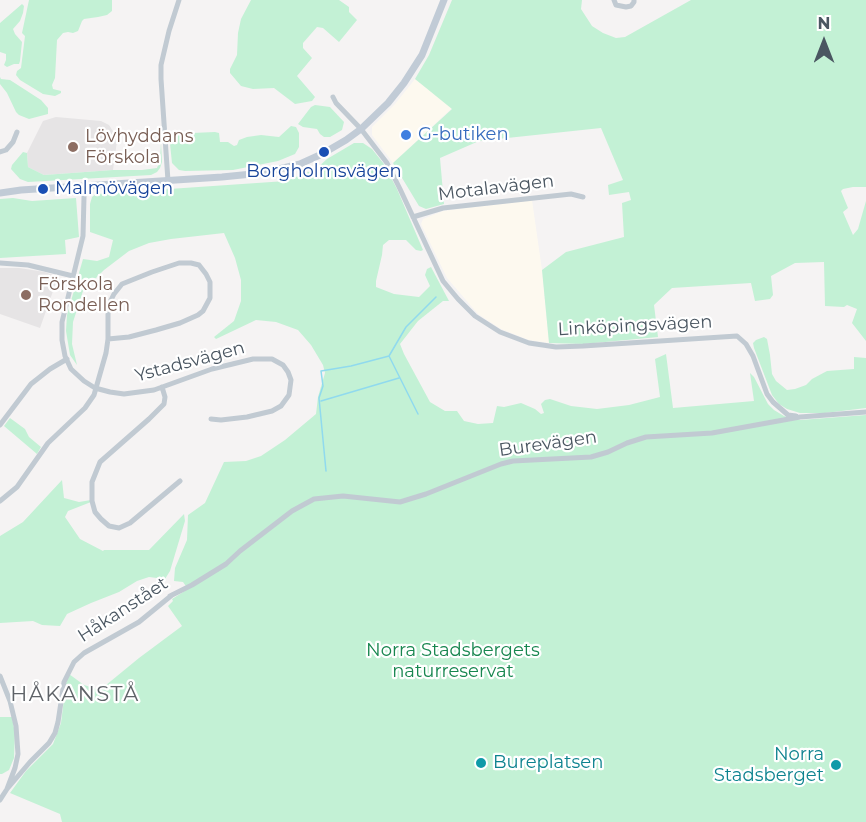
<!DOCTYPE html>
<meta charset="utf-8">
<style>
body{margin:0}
#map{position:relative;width:866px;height:822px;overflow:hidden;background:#f5f3f3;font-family:Montserrat,sans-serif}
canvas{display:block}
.north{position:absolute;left:794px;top:12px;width:60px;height:60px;-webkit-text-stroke:4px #fff;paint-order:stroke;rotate:0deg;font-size:16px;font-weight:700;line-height:24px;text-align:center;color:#4a5661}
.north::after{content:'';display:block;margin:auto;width:21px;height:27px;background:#4a5661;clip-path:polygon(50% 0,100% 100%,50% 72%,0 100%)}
</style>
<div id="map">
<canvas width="866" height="822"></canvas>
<div class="north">N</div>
</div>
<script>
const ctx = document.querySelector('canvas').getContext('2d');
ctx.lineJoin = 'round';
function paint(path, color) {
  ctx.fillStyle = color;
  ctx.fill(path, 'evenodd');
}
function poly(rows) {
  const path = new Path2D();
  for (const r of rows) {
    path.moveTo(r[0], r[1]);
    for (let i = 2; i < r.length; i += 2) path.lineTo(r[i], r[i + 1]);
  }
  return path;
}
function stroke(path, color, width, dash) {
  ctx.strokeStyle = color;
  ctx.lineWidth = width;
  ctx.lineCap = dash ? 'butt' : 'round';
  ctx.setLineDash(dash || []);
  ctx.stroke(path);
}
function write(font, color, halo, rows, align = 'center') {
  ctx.font = font + ' Montserrat,sans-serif';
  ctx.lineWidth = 4.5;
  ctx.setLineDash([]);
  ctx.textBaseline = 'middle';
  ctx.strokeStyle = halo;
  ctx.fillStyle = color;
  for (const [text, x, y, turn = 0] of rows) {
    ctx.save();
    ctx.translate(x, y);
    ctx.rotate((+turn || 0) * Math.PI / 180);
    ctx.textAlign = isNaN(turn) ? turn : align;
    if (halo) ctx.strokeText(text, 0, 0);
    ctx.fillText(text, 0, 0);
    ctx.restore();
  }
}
const commercial = poly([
 [415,79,452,108,393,163,372,135,372,127,395,104],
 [532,200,542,270,549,343,529,340,501,329,478,314,447,278,421,224,423,219,443,211]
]);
const education = poly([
 [56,117,101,121,109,125,116,136,117,141,113,170,44,175,28,167,27,153,43,121],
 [0,268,19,268,45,272,58,277,40,328,0,314]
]);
const green = poly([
 [29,0,112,0,112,11,107,15,98,17,84,19,82,21,78,31,73,33,68,32,63,33,57,40,55,78,52,85,53,89,61,91,61,93,55,96,43,94,20,80,16,75,17,71,21,68,25,36,22,33],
 [251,0,339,0,349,7,349,12,357,20,339,42,323,28,317,27,303,43,303,48,312,58,297,76,315,97,312,101,295,104,274,88,253,89,241,86,230,73,230,69,237,55,238,33,241,19],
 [452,0,582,0,581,9,592,26,603,33,616,38,625,37,691,0,866,0,866,187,853,187,843,189,841,191,848,208,843,212,853,235,858,229,866,201,866,341,852,323,857,309,847,305,844,307,825,306,824,262,795,263,771,276,773,295,770,299,755,301,751,283,672,288,654,305,658,337,584,344,549,343,542,270,566,252,624,237,622,203,631,200,629,192,609,195,608,185,623,180,601,128,479,141,440,158,444,204,426,209,419,206,393,163,452,109,415,79,429,55],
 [22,4,24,6,23,13,20,21,13,29,15,34,22,42,20,61,19,64,14,64,7,67,4,65,6,60,6,54,0,52,0,23],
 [0,77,1,79,10,80,41,100,48,108,48,114,29,119,19,115,16,112,7,93,0,84],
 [315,105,330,107,344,122,342,130,330,137,324,137,320,134,317,129,303,127,298,124,311,107],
 [291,126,296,127,299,133,299,147,295,154,278,161,233,170,185,171,179,170,172,163,169,134,215,132,219,133,220,142,228,142,234,146,237,145,239,140,247,137,261,135,279,137],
 [161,143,162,162,160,168,157,172,151,175,28,182,20,179,11,169,12,165,23,152,27,153,28,167,44,175,113,170,142,170,157,168,160,160],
 [354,143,363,143,372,149,384,164,397,189,423,250,421,251,416,250,406,240,389,240,383,245,382,255,376,281,376,287,394,294,419,297,430,286,425,275,427,269,431,267,449,301,443,301,418,321,400,344,404,354,430,402,445,411,457,411,464,421,478,424,493,423,497,406,504,407,521,403,535,409,541,414,544,413,541,404,545,400,550,399,571,406,597,409,629,405,660,397,655,359,666,354,673,408,754,401,750,373,754,377,768,404,774,410,784,416,800,420,866,415,866,822,62,822,60,814,10,793,26,771,53,744,61,723,66,683,69,674,84,685,100,690,139,658,182,626,168,606,173,601,172,599,188,589,183,582,174,581,175,568,187,540,188,515,205,503,224,462,246,461,261,456,285,440,316,414,318,397,325,373,323,365,311,345,298,330,276,322,256,320,216,339,214,337,234,321,241,301,241,280,235,258,224,233,171,239,149,243,129,251,104,270,83,291,73,322,72,344,77,365,70,355,66,331,67,315,83,259,97,261,109,257,113,240,90,232,90,204,92,197,96,194,286,181,316,169,327,159],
 [13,198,32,201,76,198,79,237,65,240,66,254,0,258,0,199],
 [764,337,767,339,770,355,772,374,776,381,787,390,795,389,806,385,812,379,827,371,854,369,854,357,866,358,866,408,825,413,800,413,787,409,779,404,772,395,754,348,753,343,756,340],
 [10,418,25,429,29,437,41,447,37,454,4,426],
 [62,480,64,498,79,502,91,500,91,502,68,511,65,517,80,539,103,551,104,550,149,550,184,514,185,521,170,571,165,579,149,577,137,581,119,592,91,603,67,614,60,626,42,625,33,621,0,623,0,536,23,522],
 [0,717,12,717,15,733,14,758,9,770,2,774,0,774]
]);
const stream = poly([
 [321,401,399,378],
 [418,414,389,356,406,327,436,297],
 [326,471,319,398,323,386,321,371,351,366,389,356]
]);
const street = poly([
 [614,0,616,5,626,7,631,6,634,2,634,0],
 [333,97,336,103,361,129,387,163,400,189,443,281,458,299,475,316,500,332,529,343,556,347,583,346,737,336,746,344,753,356,767,394,773,402,788,415,796,416],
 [0,152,6,150,13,142,17,132],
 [168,181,161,79,161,65,169,31,179,0],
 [83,186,84,197,83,236,62,322,62,340,65,356,71,369,84,381,95,388,110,392,124,394,154,390,212,369,253,359,272,359,283,365,288,372,291,380,289,395,281,406,272,411,247,417,221,420,211,419],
 [413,217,443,208,571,194,583,197],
 [0,263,28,265,73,276],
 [162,387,165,397,164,404,149,419,100,462,92,482,92,501,95,512,101,519,109,526,119,528,130,523,180,481],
 [0,425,31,384,50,369,67,359],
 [0,501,17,487,48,443,85,408,94,395,106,353,108,339,108,306,114,294,122,284,152,272,179,263,191,263,199,265,206,274,210,282,210,298,203,311,198,315,180,323,156,330,129,337,108,339],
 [170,596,192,585,226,564,240,551,292,511,314,499,343,496,400,502,426,494,501,464,513,461,591,457,608,452,627,443,646,437,712,433,800,417,866,412],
 [0,676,10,701,16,726,18,754,15,768,7,789,0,800],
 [7,789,30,762,49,743,55,733,58,722,64,682,74,662,84,653,139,622,172,595]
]);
const secondary = poly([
 [0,193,21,190,222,177,262,173,300,164,322,154,346,140,361,129,388,103,404,83,422,55,444,0]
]);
const markers = [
 [406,135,6,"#3f7fe0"],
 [73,147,6,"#8d6e63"],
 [324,152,6,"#1a4fb4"],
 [43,189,6,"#1a4fb4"],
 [26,295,6,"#8d6e63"],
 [481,763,6,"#0f9aa8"],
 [836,765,6,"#0f9aa8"]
];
const shopNames = [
 ["G-butiken",418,135]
];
const educationNames = [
 ["Lövhyddans",85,137],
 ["Förskola",85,158],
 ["Förskola",38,285],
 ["Rondellen",38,306]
];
const transitNames = [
 ["Borgholmsvägen",324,172],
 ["Malmövägen",55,189,"left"]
];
const streetNames = [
 ["Motalavägen",496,188,-7],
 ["Linköpingsvägen",635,326,-3],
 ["Ystadsvägen",190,362,-15],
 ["Burevägen",548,444,-8],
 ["Håkanstået",123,610,-33]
];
const parkNames = [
 ["Norra Stadsbergets",453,651],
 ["naturreservat",453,672]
];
const cultureNames = [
 ["Norra",824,755],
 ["Stadsberget",824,776],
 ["Bureplatsen",493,763,"left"]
];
const quarterNames = [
 ["HÅKANSTÅ",75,695]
];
paint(commercial, '#fdf9ef');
paint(education, '#e6e4e5');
paint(green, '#c3f1d5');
stroke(stream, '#90daee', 1.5);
stroke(street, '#c1cad2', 5);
stroke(secondary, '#c1cbd6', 7);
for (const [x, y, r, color] of markers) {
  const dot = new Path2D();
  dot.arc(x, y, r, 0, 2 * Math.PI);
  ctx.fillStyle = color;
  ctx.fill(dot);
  stroke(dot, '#fff', 2);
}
write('18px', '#366cbe', '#fff', shopNames, 'left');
write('18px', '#785e54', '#fff', educationNames, 'left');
write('18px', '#164399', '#fff', transitNames);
write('18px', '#4a5661', '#fff', streetNames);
write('18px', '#17864f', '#fff', parkNames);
write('18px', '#0d838f', '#fff', cultureNames, 'right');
ctx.letterSpacing = '1.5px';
write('21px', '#5f6368', '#fff', quarterNames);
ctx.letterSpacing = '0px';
</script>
